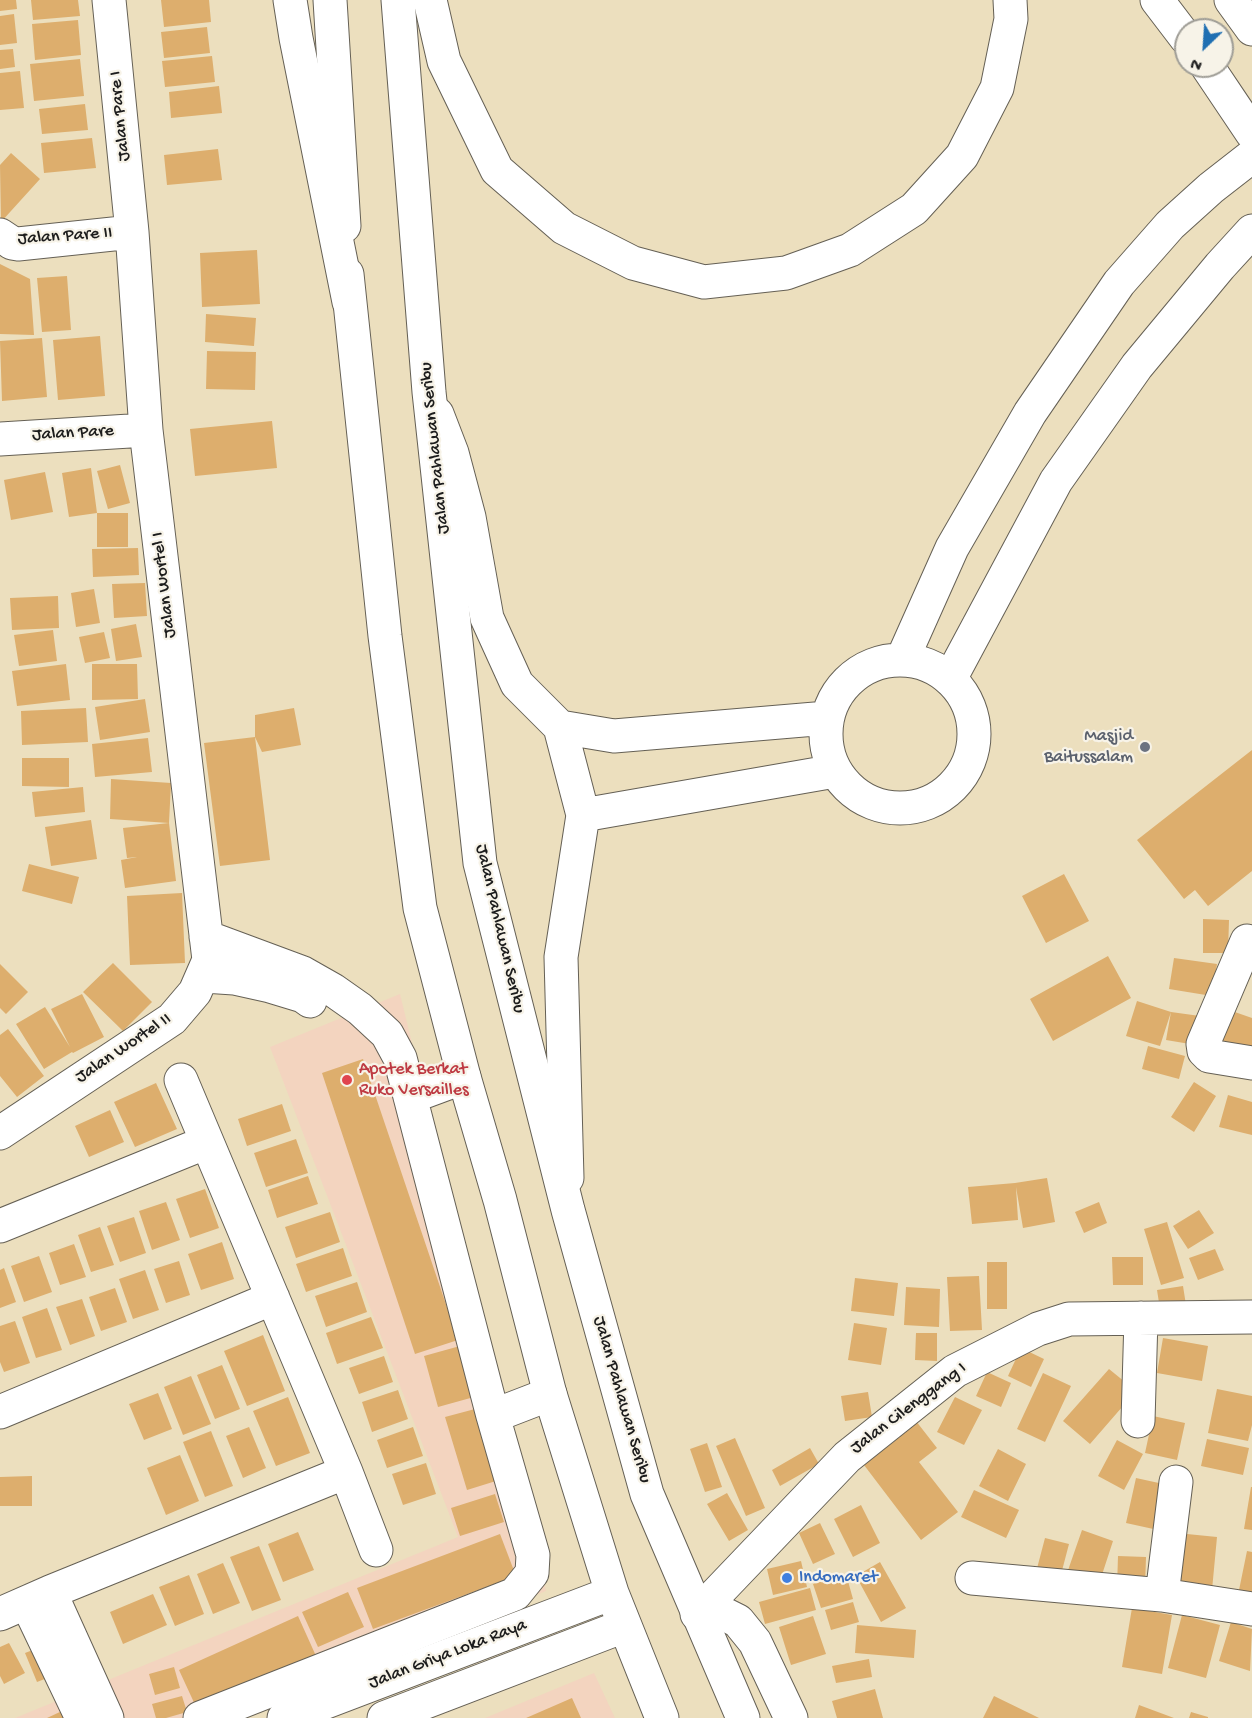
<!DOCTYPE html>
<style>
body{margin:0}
#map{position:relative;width:1252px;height:1718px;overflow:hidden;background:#ecdfbe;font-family:"Gochi Hand",sans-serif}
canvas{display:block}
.north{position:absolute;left:1174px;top:18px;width:60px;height:60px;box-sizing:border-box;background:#f7f3e8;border:2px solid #9f9d96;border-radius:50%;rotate:205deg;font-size:16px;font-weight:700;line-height:24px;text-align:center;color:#1c1c1c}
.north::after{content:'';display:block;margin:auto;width:21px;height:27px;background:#1f6fb2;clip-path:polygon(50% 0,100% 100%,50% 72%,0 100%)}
</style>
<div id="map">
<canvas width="1252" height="1718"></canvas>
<div class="north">N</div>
</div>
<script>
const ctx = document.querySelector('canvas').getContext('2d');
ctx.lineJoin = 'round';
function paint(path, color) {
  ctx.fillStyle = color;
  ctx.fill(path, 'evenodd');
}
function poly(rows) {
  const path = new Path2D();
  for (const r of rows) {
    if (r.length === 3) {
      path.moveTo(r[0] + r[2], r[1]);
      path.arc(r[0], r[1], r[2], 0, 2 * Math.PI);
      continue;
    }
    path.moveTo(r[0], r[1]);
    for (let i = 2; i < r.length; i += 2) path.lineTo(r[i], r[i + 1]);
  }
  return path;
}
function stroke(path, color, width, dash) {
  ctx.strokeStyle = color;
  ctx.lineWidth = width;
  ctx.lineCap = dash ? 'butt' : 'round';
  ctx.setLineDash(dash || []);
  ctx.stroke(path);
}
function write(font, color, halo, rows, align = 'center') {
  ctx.font = font + ' "Gochi Hand",sans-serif';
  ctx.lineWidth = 4.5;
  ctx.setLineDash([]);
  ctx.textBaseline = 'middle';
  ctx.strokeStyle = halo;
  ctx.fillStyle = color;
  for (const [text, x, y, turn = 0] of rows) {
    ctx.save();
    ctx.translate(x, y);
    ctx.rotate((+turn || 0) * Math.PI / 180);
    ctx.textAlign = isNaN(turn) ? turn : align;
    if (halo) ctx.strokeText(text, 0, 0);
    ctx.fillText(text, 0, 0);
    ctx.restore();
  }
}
const built = poly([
 [400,994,546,1591,218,1718,15,1718,458,1537,270,1047],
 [594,1673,615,1718,485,1718]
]);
const building = poly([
 [0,0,16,0,17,9,0,11],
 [31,0,78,0,80,16,33,20],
 [161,0,209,0,211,22,164,27],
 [14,14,17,43,0,45,0,16],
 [78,20,81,55,35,60,32,24],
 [207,27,210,53,164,58,161,32],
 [13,49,15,67,0,69,0,50],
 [212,56,215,82,165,87,162,61],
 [80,59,84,96,34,101,30,64],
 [20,71,24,108,0,110,0,73],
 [219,86,222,113,171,118,169,92],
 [85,104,88,130,42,134,39,109],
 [92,138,96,168,44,173,41,143],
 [218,149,222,180,167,185,164,155],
 [11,153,40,179,1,222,0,165],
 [257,250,260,304,202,307,200,253],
 [0,264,30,279,34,335,0,334],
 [67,276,71,330,42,332,37,278],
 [206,314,256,318,254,346,205,342],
 [100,336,105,396,58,400,53,340],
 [42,338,47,397,2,401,0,341],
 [207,351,256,352,255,390,206,389],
 [272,421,277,468,195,476,190,429],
 [120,465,130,503,108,509,97,471],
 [91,468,97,513,69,517,62,473],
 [45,472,53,512,11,520,4,480],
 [97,513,128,513,128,547,97,547],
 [138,548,139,575,93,577,92,549],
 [145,583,147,616,114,618,112,584],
 [94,589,100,623,76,627,71,593],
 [58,596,59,628,12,630,10,598],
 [136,624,142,657,116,661,111,629],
 [53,630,57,661,19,666,14,635],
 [104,632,110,658,85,663,79,637],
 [66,664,70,700,17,706,12,671],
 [92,664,137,664,138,699,92,700],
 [145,699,150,732,100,740,95,707],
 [86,708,88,742,22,745,21,711],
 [294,708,301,745,262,752,255,737,255,715],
 [255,737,270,860,220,866,204,743],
 [148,738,152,772,95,777,92,744],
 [1252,750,1252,871,1208,906,1195,890,1184,899,1137,840],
 [22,758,69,758,69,787,22,786],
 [111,779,171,783,169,823,110,819],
 [83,787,85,812,35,817,32,792],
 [91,820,97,859,51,866,45,827],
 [169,823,176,881,125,888,121,860,137,857,127,858,123,828],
 [29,864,79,877,72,904,22,891],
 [1064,874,1089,921,1046,943,1022,896],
 [182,893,185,963,130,965,127,896],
 [1203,919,1229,920,1228,953,1203,953],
 [1108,956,1131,998,1053,1041,1030,999],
 [1174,958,1217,964,1212,996,1169,989],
 [113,963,152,1002,123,1031,83,992],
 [0,964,28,992,6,1014,0,1008],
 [82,994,104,1037,73,1053,72,1052,44,1069,16,1024,45,1007,70,1047,51,1009],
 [1137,1001,1171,1012,1160,1046,1126,1036],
 [1229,1010,1252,1018,1252,1054,1218,1042],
 [1171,1012,1200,1016,1196,1045,1166,1040],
 [8,1029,44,1076,17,1097,0,1076,0,1035],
 [1148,1046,1185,1056,1179,1079,1142,1069],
 [363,1059,458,1340,415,1354,322,1073],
 [1194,1082,1216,1096,1194,1132,1171,1117],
 [156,1083,177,1129,135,1147,114,1102],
 [1228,1095,1252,1102,1252,1135,1219,1127],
 [282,1104,291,1131,247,1146,238,1119],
 [110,1110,124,1142,89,1157,75,1126],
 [296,1139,308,1173,266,1187,254,1153],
 [308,1176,318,1204,277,1218,268,1190],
 [1047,1178,1055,1222,1023,1228,1016,1187,1018,1220,972,1224,968,1187,1015,1183],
 [205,1189,219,1228,190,1238,176,1199],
 [166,1202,180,1240,152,1250,139,1211],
 [1099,1202,1107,1223,1084,1233,1075,1212],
 [1199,1210,1214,1233,1188,1249,1173,1226],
 [330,1212,340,1242,296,1258,285,1227],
 [134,1217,146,1253,120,1262,107,1226],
 [1167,1222,1184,1278,1161,1285,1144,1229],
 [100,1227,114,1265,91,1272,78,1235],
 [222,1242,234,1279,201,1290,188,1254],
 [74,1244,86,1277,60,1285,49,1253],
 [343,1248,352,1276,306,1292,296,1264],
 [1215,1249,1224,1270,1198,1280,1189,1258],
 [39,1256,52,1292,24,1302,11,1266],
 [1112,1257,1143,1257,1143,1285,1113,1285],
 [179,1261,190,1295,166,1303,154,1269],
 [987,1262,1007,1262,1007,1309,987,1309],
 [4,1268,16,1302,0,1308,0,1270],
 [145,1270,159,1310,133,1319,119,1279],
 [979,1276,982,1330,950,1331,947,1277],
 [855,1278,898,1283,894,1316,851,1311],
 [357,1282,367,1312,326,1327,315,1296],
 [1183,1286,1186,1305,1160,1309,1157,1290],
 [906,1287,940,1289,939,1327,904,1325],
 [115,1288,127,1322,101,1331,89,1297],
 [82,1299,95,1336,70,1345,56,1307],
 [47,1308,62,1350,36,1358,22,1317],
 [371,1317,383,1348,337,1364,326,1333],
 [15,1321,30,1363,4,1372,0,1362,0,1326],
 [854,1323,887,1328,881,1365,848,1360],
 [916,1333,937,1333,937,1361,915,1360],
 [263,1335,285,1391,247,1406,224,1351],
 [1163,1338,1208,1346,1202,1381,1157,1373],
 [460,1346,474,1397,438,1407,424,1356],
 [1021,1348,1044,1359,1031,1387,1008,1376],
 [384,1356,393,1382,359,1394,349,1368],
 [222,1365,240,1409,215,1419,197,1375],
 [1109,1369,1136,1391,1090,1444,1063,1421],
 [987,1372,1011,1383,1001,1407,976,1396],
 [1043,1373,1071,1386,1045,1442,1017,1429],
 [191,1376,211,1424,183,1435,164,1387],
 [1217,1389,1252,1396,1252,1425,1248,1441,1208,1433],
 [398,1390,408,1419,372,1432,362,1402],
 [868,1392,872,1417,845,1421,841,1396],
 [158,1393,172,1429,144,1440,129,1404],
 [288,1397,310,1453,276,1466,253,1411],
 [955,1397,982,1410,964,1445,937,1432],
 [475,1409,496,1481,467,1490,445,1417],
 [1153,1416,1185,1423,1177,1460,1145,1453],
 [916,1421,937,1448,919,1462,958,1512,921,1540,864,1465,900,1437,899,1435],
 [249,1427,266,1468,243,1478,226,1436],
 [413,1427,423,1456,387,1468,377,1440],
 [211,1431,233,1486,205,1497,183,1442],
 [735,1438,765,1508,746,1516,716,1446],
 [1207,1439,1249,1448,1243,1475,1201,1466],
 [1117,1440,1143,1454,1124,1490,1098,1476],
 [707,1443,722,1487,705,1492,690,1449],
 [810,1448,819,1464,780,1486,772,1470],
 [998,1449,1026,1464,1008,1501,979,1486],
 [180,1455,199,1501,166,1515,147,1468],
 [426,1463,436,1494,403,1505,392,1474],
 [32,1476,32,1506,0,1506,0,1477],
 [1136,1478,1168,1485,1158,1530,1126,1523],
 [1251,1487,1252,1487,1252,1530,1244,1529],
 [974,1490,1019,1510,1006,1538,961,1517],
 [727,1493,748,1530,729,1541,707,1504],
 [495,1494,504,1522,460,1536,451,1508],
 [861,1505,880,1543,853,1557,834,1519],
 [820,1523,835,1554,813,1564,799,1533],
 [1082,1530,1113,1541,1098,1587,1066,1576],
 [298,1532,314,1570,283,1582,268,1544],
 [1177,1533,1217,1537,1212,1590,1172,1586],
 [500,1534,516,1576,373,1629,357,1588],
 [1045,1538,1069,1544,1059,1582,1035,1576],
 [259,1546,281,1600,252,1611,230,1557],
 [1247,1551,1252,1552,1252,1598,1238,1595],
 [1118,1556,1146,1557,1145,1588,1117,1587],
 [801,1561,807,1587,773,1595,767,1569],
 [880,1562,906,1608,881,1622,856,1576],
 [223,1563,240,1603,213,1614,197,1574],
 [846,1574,853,1599,821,1608,813,1584],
 [189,1575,204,1614,175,1626,159,1587],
 [810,1588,816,1610,765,1624,759,1602],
 [348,1592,364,1627,318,1647,302,1612],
 [153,1594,167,1625,123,1644,110,1612],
 [853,1602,859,1622,831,1630,825,1610],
 [1132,1608,1172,1615,1162,1674,1122,1667],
 [1182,1615,1220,1625,1206,1678,1168,1668],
 [298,1616,316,1656,197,1709,179,1670],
 [813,1616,826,1654,791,1665,779,1627],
 [1231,1622,1252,1629,1250,1671,1219,1661],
 [857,1625,916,1630,914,1658,855,1653],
 [9,1643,25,1673,4,1684,0,1676,0,1647],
 [43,1646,55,1675,37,1682,25,1653],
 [869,1659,872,1677,836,1683,832,1666],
 [174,1667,180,1688,155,1695,149,1674],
 [875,1689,883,1718,837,1718,832,1701],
 [182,1696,187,1712,166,1718,156,1718,152,1704],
 [994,1696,1031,1714,1039,1718,983,1718],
 [572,1698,581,1718,526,1718],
 [1139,1705,1174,1718,1135,1718],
 [62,1711,65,1718,47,1718],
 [1191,1712,1208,1717,1208,1718,1189,1718]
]);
const minor = poly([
 [0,235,12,243,18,244,132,232],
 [437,414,452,453,469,517,487,618,517,684,560,727,583,815,561,957,567,1178],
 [0,439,146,430],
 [900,734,74],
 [902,660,952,548,1030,413,1119,283,1170,225,1211,188,1252,156],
 [950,679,1056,481,1137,366,1220,266,1252,231],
 [560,727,614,736,827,718],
 [583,815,835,771],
 [1247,941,1203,1044,1204,1051,1209,1056,1252,1063],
 [204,976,234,978,270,986,303,996,310,1001],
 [181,1080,346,1472,376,1550],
 [410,1097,464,1077],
 [0,1133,172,1019,195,992,209,960,146,430,132,232,109,0],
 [0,1226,207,1142],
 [0,1412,273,1298],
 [493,1416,550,1394],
 [1138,1421,1141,1318],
 [972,1578,1162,1595,1252,1609],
 [50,1592,107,1718],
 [1162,1595,1176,1482],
 [27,1603,82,1718],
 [0,1614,50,1592,346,1472],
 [697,1614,847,1457,955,1371,1038,1329,1069,1319,1252,1317],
 [697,1614,726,1615,738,1621,755,1642,791,1718],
 [200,1718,515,1594,532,1573,533,1555,493,1416,400,1058,387,1034,360,1009,333,990,303,973,206,937]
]);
const major = poly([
 [330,0,344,226],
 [398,0,429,392,480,863,568,1210,647,1494,743,1718],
 [347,274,385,636,420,908,464,1077,500,1200,550,1394,612,1593,662,1718],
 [284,1718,612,1593],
 [384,1718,624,1626]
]);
const highway = poly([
 [290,0,296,38,349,302],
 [430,0,444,61,497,170,564,228,633,263,704,282,786,273,850,250,914,209,962,156,997,88,1011,19,1010,0],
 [1157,0,1186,38],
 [1231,0,1252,29],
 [1207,66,1252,133]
]);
const markers = [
 [1145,747,6,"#6b7280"],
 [347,1080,6,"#e0444e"],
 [787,1578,6,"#3f7fe0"]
];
const streetNames = [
 ["Jalan Pare I",121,116,-96],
 ["Jalan Pare II",65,237,-4],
 ["Jalan Pare",73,434,-3],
 ["Jalan Pahlawan Seribu",436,448,-96],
 ["Jalan Wortel I",165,585,-97],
 ["Jalan Pahlawan Seribu",499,929,77],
 ["Jalan Wortel II",124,1049,-34],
 ["Jalan Pahlawan Seribu",621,1400,74],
 ["Jalan Cilenggang I",909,1409,-37],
 ["Jalan Griya Loka Raya",448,1655,-21]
];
const worshipNames = [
 ["Masjid",1133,737],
 ["Baitussalam",1133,758]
];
const healthNames = [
 ["Apotek Berkat",359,1070],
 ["Ruko Versailles",359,1091]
];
const shopNames = [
 ["Indomaret",799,1578]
];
paint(built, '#f3d4bf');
paint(building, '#ddae6d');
stroke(minor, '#656055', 35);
stroke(major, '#656055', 35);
stroke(highway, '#656055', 35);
stroke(minor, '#fff', 33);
stroke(major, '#fff', 33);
stroke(highway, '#fff', 33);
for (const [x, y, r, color] of markers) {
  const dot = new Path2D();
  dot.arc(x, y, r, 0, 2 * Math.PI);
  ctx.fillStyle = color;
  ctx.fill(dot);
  stroke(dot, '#f7f3e8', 2);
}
write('18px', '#1c1c1c', '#f7f3e8', streetNames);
write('18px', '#5b616d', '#f7f3e8', worshipNames, 'right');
write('18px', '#be3a42', '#f7f3e8', healthNames, 'left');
write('18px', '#366cbe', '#f7f3e8', shopNames, 'left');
</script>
